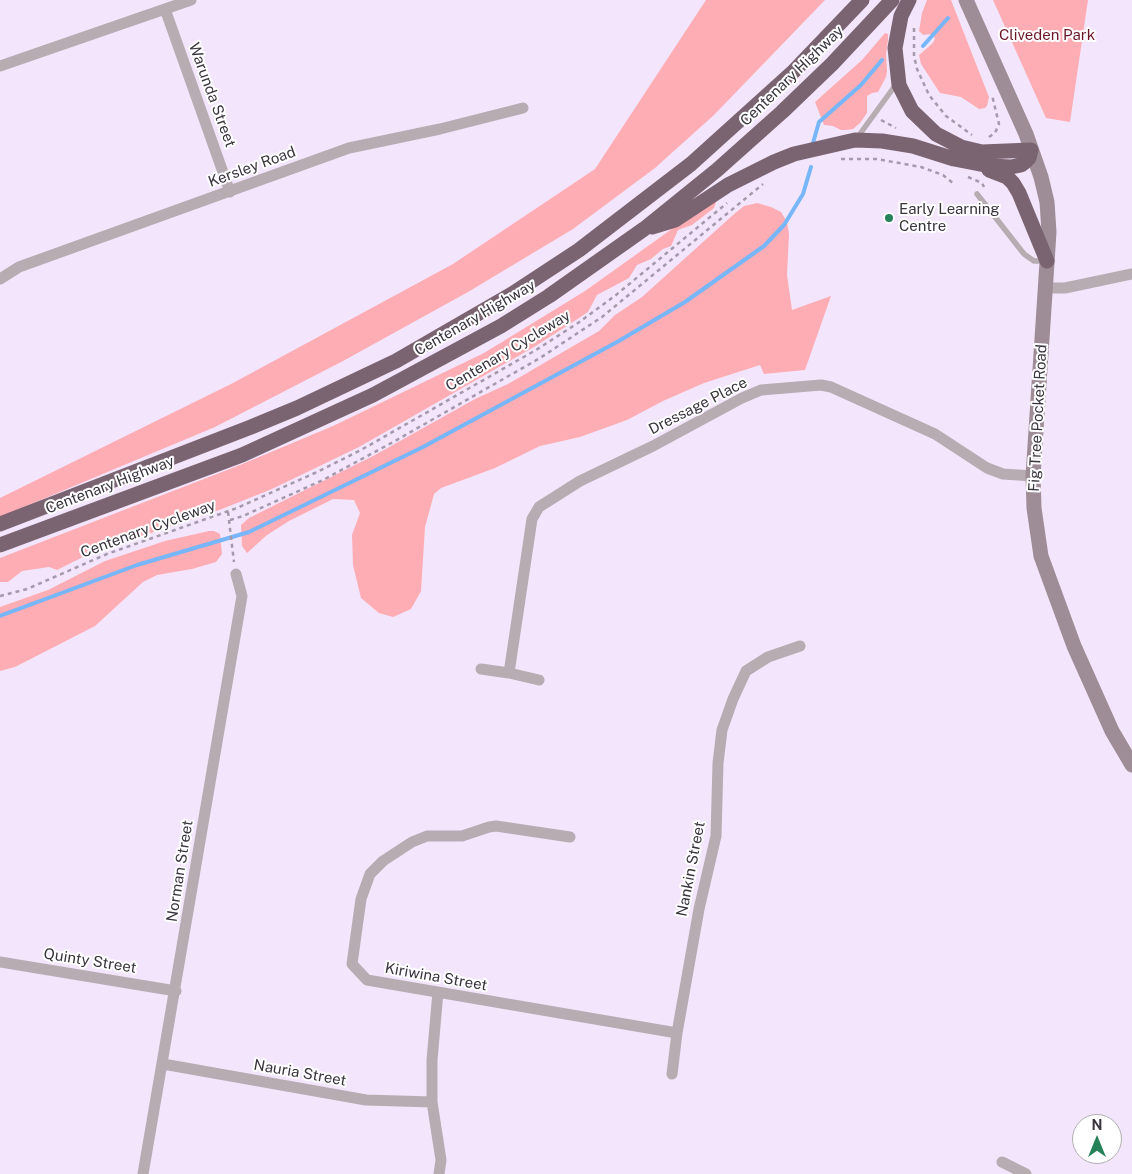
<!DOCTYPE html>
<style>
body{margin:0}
#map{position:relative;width:1132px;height:1174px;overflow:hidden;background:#f3e5fc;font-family:"Public Sans",sans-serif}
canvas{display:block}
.north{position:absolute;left:1072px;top:1114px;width:50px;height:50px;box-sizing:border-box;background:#fff;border:1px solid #b0aeb1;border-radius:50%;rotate:0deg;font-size:14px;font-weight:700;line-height:20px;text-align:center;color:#39343d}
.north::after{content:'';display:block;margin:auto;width:18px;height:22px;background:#248158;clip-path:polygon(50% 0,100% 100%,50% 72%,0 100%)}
</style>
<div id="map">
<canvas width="1132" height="1174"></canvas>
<div class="north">N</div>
</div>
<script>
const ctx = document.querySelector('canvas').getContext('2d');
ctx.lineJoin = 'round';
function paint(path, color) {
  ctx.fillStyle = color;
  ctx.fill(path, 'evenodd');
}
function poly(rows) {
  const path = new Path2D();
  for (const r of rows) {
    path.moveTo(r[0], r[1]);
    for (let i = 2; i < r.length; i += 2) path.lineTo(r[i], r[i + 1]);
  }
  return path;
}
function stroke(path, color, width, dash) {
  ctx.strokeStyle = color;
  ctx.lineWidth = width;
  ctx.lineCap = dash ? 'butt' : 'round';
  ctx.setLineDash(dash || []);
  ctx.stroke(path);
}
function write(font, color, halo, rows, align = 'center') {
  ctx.font = font + ' "Public Sans",sans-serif';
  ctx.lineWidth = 4;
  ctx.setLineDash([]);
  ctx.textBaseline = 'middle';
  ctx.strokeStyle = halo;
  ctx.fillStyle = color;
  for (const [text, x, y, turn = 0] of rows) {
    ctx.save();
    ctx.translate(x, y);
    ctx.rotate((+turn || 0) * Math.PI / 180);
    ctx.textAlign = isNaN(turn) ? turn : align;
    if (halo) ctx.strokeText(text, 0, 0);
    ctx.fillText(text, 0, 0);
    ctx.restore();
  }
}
const green = poly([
 [706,0,825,0,714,115,655,168,573,229,468,292,343,361,215,427,0,517,0,498,233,383,453,264,595,169],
 [927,0,951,0,989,97,987,106,985,108,979,109,961,97,940,93,921,64,919,55,933,43,935,38,932,34,923,35,919,31,922,13],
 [993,0,1088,0,1070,122,1046,118],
 [885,33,888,34,888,40,886,54,887,71,886,77,878,92,872,93,867,96,867,113,860,123,853,129,846,130,841,130,833,126,824,125,815,102,862,60],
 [711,201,716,202,714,208,692,225,678,230,671,246,663,249,651,259,637,265,629,278,597,295,588,312,576,320,534,347,359,447,272,489,222,509,106,548,81,558,57,570,49,567,22,571,8,582,0,582,0,558,240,465,333,426,484,353,585,291],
 [757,203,771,207,781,212,787,222,789,234,787,275,792,310,831,296,805,370,764,374,760,365,704,383,663,401,627,420,580,437,540,446,495,468,441,488,434,494,425,527,421,591,411,609,393,617,379,613,361,598,353,565,352,535,360,513,354,500,333,499,289,521,267,535,247,553,242,546,241,525,249,518,375,455,475,399,508,384,599,331,615,315,642,297,733,215,744,206],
 [209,531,214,531,220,534,222,554,216,562,192,569,157,575,143,582,95,626,15,667,0,671,0,607,48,590,105,561,165,541]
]);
const stream = poly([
 [923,46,948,18],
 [813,143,819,122,861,85,882,60],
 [0,616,137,565,249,532,423,447,617,342,685,302,764,246,784,225,803,194,811,167]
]);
const path = poly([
 [914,28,914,56,917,69,929,95,946,116,972,135],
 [881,120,896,128],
 [989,137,995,133,999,124,992,95],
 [841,159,877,159,921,167,943,175,954,184],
 [968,177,982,183,984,187],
 [228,512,234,562],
 [230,520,243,516,323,480,395,441,540,358,602,317,763,184],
 [0,596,27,589,107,554,237,508,317,472,361,450,536,350,578,323,616,295,727,203]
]);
const service = poly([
 [857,138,897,83],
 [977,194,1024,254,1034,261,1045,261]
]);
const minor = poly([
 [165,9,230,192],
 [0,66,191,0],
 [0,279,19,267,349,148,440,129,523,108],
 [1046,288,1065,288,1132,274],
 [481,669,509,673],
 [539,680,509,673,532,519,539,507,580,481,653,446,742,398,761,390,821,385,831,387,935,434,987,468,1003,474,1033,476],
 [570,837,496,826,489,827,462,836,427,836,412,842,383,861,370,874,361,899,352,964,367,980,677,1033],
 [0,962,176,991],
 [438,992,432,1060,432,1102,441,1160,439,1174],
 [163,1064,366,1100,432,1102],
 [672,1074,677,1033,699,909,716,836,718,763,722,730,733,699,746,671,768,657,800,646],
 [1002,1162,1026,1174],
 [143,1174,242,596,236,574]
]);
const secondary = poly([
 [966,0,1026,134,1041,177,1047,202,1049,232,1033,476,1034,508,1041,556,1074,646,1112,731,1132,765]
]);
const motorway = poly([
 [989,170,1007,177,1013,183,1019,193,1047,261],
 [652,227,675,220,728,185,774,162,794,154,855,140,882,141,913,146,954,159,990,166,1011,167,1021,165,1025,162,1029,158,1031,150,982,152,961,147,936,134,912,111,899,85,895,48,901,16,909,0],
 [0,524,251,427,297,408,396,361,512,294,579,250,691,164,794,71,862,0],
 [0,545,242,455,373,395,501,326,549,296,644,229,717,170,782,112,832,64,892,0]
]);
const markers = [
 [889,218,5,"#248158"]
];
const parkNames = [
 ["Cliveden Park",1047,35]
];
const streetNames = [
 ["Centenary Highway",792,76,-44],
 ["Warunda Street",212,95,70],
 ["Kersley Road",252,167,-20],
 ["Centenary Highway",475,318,-30],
 ["Centenary Cycleway",508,351,-31],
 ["Dressage Place",698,406,-27],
 ["Fig Tree Pocket Road",1038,418,-87],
 ["Centenary Highway",110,485,-21],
 ["Centenary Cycleway",148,529,-20],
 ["Nankin Street",691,869,-79],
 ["Norman Street",180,871,-81],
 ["Quinty Street",90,961,9],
 ["Kiriwina Street",436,977,10],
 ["Nauria Street",300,1073,10]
];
const poiNames = [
 ["Early Learning",899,209],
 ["Centre",899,226]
];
paint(green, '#fdadb3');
stroke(stream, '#78b6fa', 4);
stroke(path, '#a59aac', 2.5, [4, 4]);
stroke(service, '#b7acb2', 5.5);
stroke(minor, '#b7acb2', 11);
stroke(secondary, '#9e8d96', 15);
stroke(motorway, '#7b6471', 15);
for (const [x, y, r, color] of markers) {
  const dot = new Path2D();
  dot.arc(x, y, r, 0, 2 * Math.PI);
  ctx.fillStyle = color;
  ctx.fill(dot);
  stroke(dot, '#fff', 2);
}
write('15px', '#6c1728', '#fff', parkNames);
write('15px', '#39343d', '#fff', streetNames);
write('15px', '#39343d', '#fff', poiNames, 'left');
</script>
